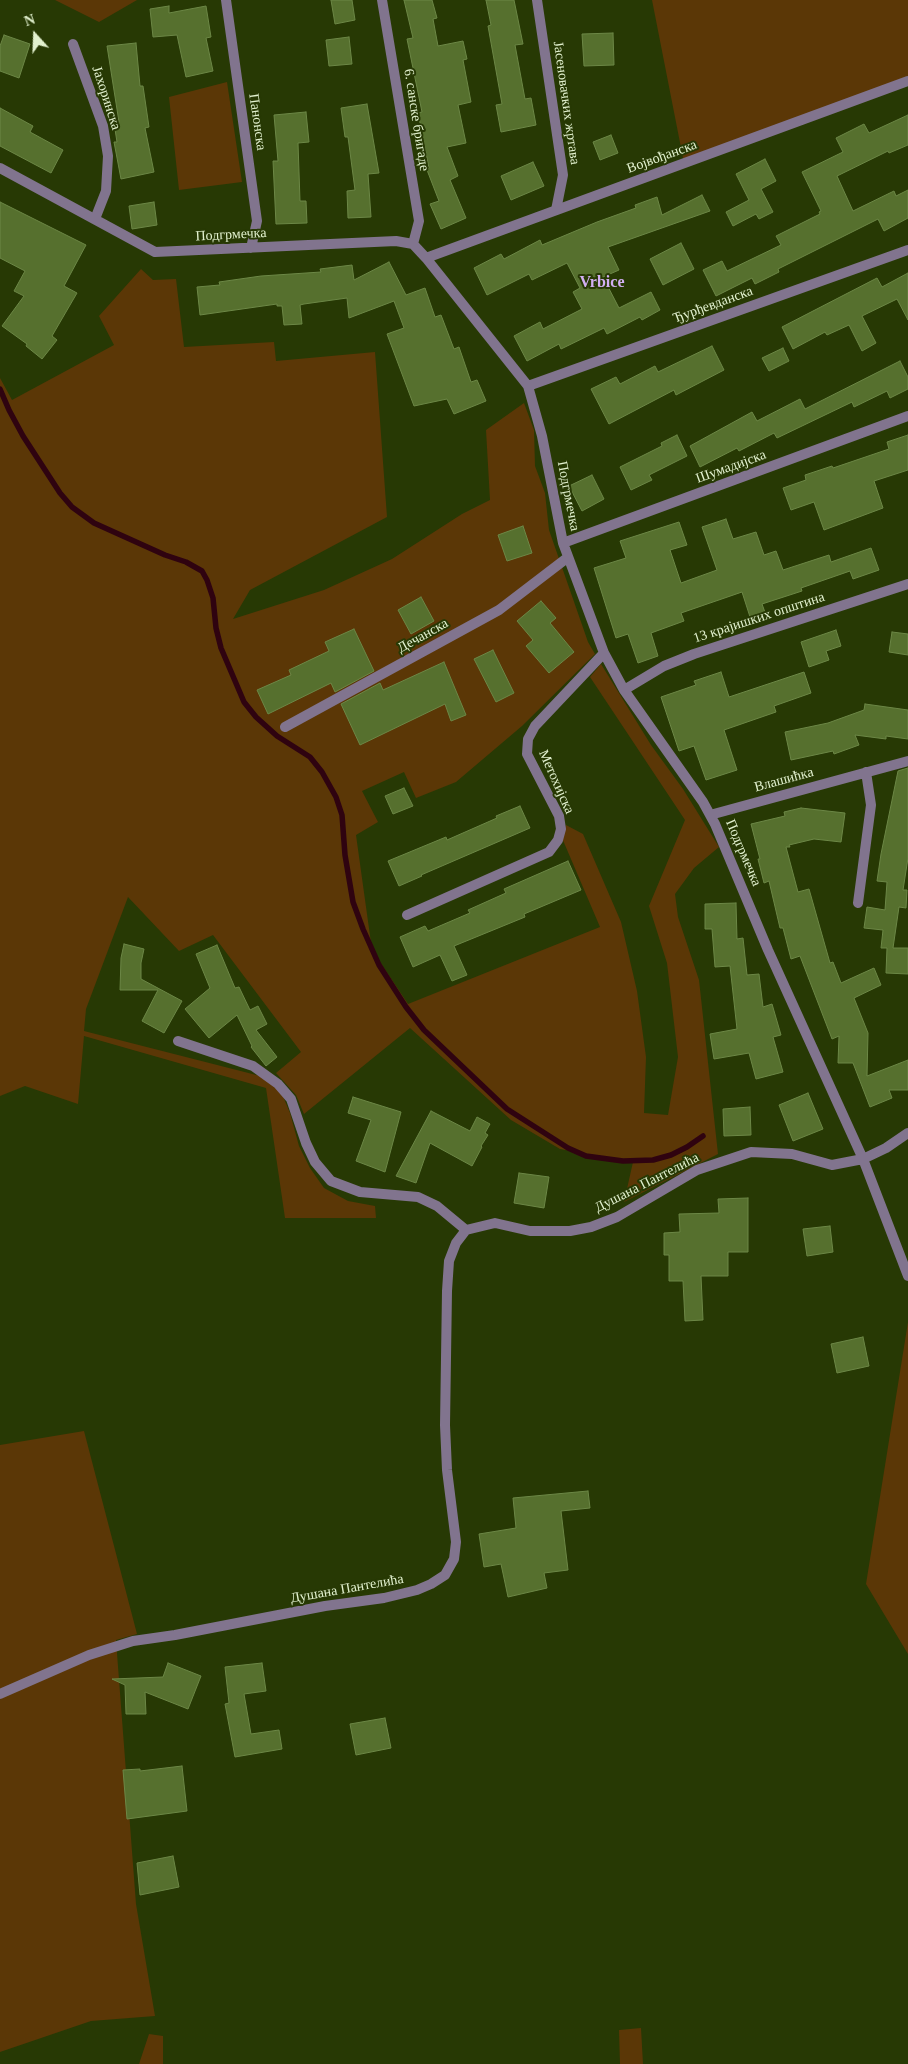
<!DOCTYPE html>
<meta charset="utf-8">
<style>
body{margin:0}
#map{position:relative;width:908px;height:2064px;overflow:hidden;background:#273904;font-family:"Times New Roman",serif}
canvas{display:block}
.north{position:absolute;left:10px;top:10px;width:50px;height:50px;-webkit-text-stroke:4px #273904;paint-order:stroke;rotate:340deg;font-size:14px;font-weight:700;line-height:20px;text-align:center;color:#e2f1cf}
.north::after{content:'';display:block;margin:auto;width:18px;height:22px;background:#e2f1cf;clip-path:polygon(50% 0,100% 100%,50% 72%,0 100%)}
</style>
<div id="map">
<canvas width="908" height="2064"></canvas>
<div class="north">N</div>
</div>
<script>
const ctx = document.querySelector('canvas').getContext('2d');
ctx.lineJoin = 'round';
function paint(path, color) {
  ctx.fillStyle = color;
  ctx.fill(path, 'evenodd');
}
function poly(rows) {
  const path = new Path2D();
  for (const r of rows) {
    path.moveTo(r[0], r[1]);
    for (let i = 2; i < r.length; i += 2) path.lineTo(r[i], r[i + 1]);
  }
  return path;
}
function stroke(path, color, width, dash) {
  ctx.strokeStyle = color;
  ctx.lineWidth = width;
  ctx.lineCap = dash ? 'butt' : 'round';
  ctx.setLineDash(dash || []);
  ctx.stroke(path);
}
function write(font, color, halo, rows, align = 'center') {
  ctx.font = font + ' "Times New Roman",serif';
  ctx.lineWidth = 4;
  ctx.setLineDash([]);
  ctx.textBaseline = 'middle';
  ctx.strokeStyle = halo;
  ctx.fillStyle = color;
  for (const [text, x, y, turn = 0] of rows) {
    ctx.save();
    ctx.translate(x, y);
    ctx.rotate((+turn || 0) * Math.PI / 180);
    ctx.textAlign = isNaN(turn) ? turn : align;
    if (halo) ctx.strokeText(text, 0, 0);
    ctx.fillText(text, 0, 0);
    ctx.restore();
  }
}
const green = poly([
 [55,0,137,0,99,22],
 [652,0,908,0,908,78,684,163],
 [227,82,242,182,179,190,169,97],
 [141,269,153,280,176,279,184,347,274,342,276,361,375,352,387,517,250,590,233,619,324,590,392,559,462,514,490,500,486,430,524,403,534,430,535,466,545,493,549,530,588,642,595,654,522,726,456,782,416,798,404,772,362,791,378,822,356,835,372,950,408,1004,600,927,562,838,566,825,583,834,621,922,637,991,646,1057,644,1113,668,1115,678,1057,667,963,649,906,685,820,590,677,601,664,651,745,683,789,719,847,694,868,675,894,678,917,699,980,718,1154,624,1202,633,1162,560,1149,511,1120,410,1028,304,1114,296,1095,276,1073,301,1052,213,935,179,951,128,897,86,1009,84,1031,268,1078,282,1094,290,1113,299,1146,310,1168,324,1188,348,1201,375,1206,376,1218,285,1218,266,1088,84,1036,78,1104,25,1086,0,1096,0,378,12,400,114,345,99,316],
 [908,1322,908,1654,866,1584],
 [84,1431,137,1634,116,1640,136,1904,155,2016,91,2021,0,2052,0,1445],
 [641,2028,643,2064,620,2064,619,2030],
 [149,2034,163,2036,163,2064,139,2064]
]);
const stream = poly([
 [0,389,9,410,23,436,60,493,72,507,94,523,165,555,186,562,202,571,207,580,213,598,216,628,221,648,244,702,256,717,277,736,310,757,322,772,336,797,342,815,345,855,353,902,363,929,379,965,406,1007,424,1030,507,1109,568,1148,586,1156,623,1161,653,1160,671,1155,687,1147,703,1136]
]);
const building = poly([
 [331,0,352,0,355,20,335,24,331,0],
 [404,0,432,0,437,18,433,19,438,46,463,41,467,59,463,60,471,102,458,105,466,143,447,147,458,176,450,180,466,218,441,229,430,204,439,201,427,170,429,168,418,113,422,112,407,39,413,38,404,0],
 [486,0,514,0,523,44,515,45,525,99,531,98,536,125,501,132,496,105,502,104,488,26,491,25,486,0],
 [169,6,169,13,206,6,211,37,206,38,213,71,186,77,177,35,153,37,150,9,169,6],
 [613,33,614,65,584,66,582,34,613,33],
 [4,35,30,44,19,78,0,71,0,46,4,35],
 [349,37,352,64,329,66,326,40,349,37],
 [136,43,140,86,143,86,149,127,145,128,154,172,121,179,114,142,117,142,114,123,119,122,107,46,136,43],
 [367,104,379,173,368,174,371,217,348,218,347,191,355,190,348,137,345,137,341,108,367,104],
 [0,108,33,126,30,132,63,150,51,173,0,146,0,108],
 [306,112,309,142,298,143,300,201,306,201,307,223,276,224,273,161,278,161,274,115,306,112],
 [908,115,908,145,889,153,888,151,837,176,853,211,894,191,896,196,908,190,908,218,884,231,878,219,778,269,779,272,755,284,752,278,716,296,703,270,722,261,727,271,781,245,776,236,820,214,819,212,821,211,802,172,843,152,836,138,864,124,869,133,908,115],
 [611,135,618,153,600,160,593,142,611,135],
 [765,159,776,181,761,189,773,212,759,219,756,214,733,226,726,212,749,200,736,174,765,159],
 [533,162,544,186,511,200,501,176,533,162],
 [702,195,710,211,608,247,619,270,603,277,619,308,651,292,660,310,642,320,640,317,607,334,604,328,561,349,559,344,527,361,514,336,540,322,543,329,582,309,573,292,580,288,567,263,532,280,529,274,487,295,474,268,501,254,504,259,540,240,542,245,597,222,636,208,635,205,657,197,662,215,702,195],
 [0,202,86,245,64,286,77,293,52,336,57,340,42,359,26,346,27,344,2,326,24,296,14,291,25,271,0,258,0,202],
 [154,202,157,225,132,229,129,206,154,202],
 [681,243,694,269,663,285,650,259,681,243],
 [389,262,406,295,425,288,435,317,441,315,454,349,459,347,471,382,477,380,486,401,454,414,447,399,414,406,387,334,404,328,394,301,349,318,347,298,304,304,300,305,302,324,284,325,282,306,277,306,277,304,200,315,197,287,220,285,219,282,261,276,321,272,320,269,352,265,354,280,389,262],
 [908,273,908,320,897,299,862,316,876,343,862,351,849,325,827,335,825,332,793,349,782,327,877,278,882,287,908,273],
 [712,346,724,370,676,395,674,390,609,424,591,389,616,377,620,384,655,366,658,372,712,346],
 [783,348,789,361,769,371,762,358,783,348],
 [900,361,908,377,908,389,890,398,887,391,854,407,852,402,777,438,774,433,739,451,737,448,700,467,690,446,752,412,757,421,800,399,805,409,900,361],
 [677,435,687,456,649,475,652,480,631,490,620,467,662,446,661,443,677,435],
 [908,435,908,470,874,481,883,508,824,530,814,502,791,510,783,488,806,480,805,475,832,466,833,468,889,449,887,442,908,435],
 [592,475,604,499,582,511,569,486,592,475],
 [726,519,733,539,756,532,764,555,776,551,783,570,829,555,831,562,871,548,879,570,853,579,850,571,801,588,802,591,762,604,767,618,752,623,742,592,681,613,684,621,651,633,658,656,638,663,628,634,616,638,594,568,626,558,620,541,679,522,687,545,670,550,681,583,717,570,702,527,726,519],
 [523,526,532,553,507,561,498,535,523,526],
 [421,597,434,621,411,634,398,610,421,597],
 [541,601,556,618,550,623,574,652,549,673,526,646,533,640,517,621,541,601],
 [354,629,374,671,335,692,331,683,268,714,257,690,291,675,289,670,329,651,325,642,354,629],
 [836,630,841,646,826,651,829,660,809,667,801,642,836,630],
 [892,632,908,634,908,655,889,652,892,632],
 [493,650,514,693,496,702,474,659,493,650],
 [444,662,466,715,451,721,445,704,360,745,341,704,380,683,383,690,444,662],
 [721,672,729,697,804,672,811,693,774,706,776,712,724,730,737,770,706,780,694,746,679,751,661,697,696,685,694,681,721,672],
 [865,704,908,710,908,739,886,736,886,739,855,735,859,745,834,754,833,751,791,760,785,732,828,723,864,710,865,704],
 [908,768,908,858,903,890,907,890,906,908,899,907,893,948,908,948,908,974,886,973,887,948,881,948,883,930,864,928,867,907,885,910,887,882,877,881,881,854,898,771,908,768],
 [404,788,413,806,393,814,385,796,404,788],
 [520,806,530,828,421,875,422,876,399,886,388,861,446,837,447,840,497,818,496,816,520,806],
 [801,808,845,813,841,842,814,839,789,845,790,847,786,847,798,892,809,889,830,963,833,962,841,983,874,968,881,985,854,998,868,1033,867,1076,908,1060,908,1090,889,1090,892,1098,870,1107,853,1063,838,1063,839,1036,832,1039,800,956,791,959,783,928,780,928,769,881,764,883,758,859,760,859,751,824,785,816,784,812,801,808],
 [568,861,581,890,524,914,525,917,454,946,467,975,452,981,440,955,413,967,400,937,425,926,428,931,470,913,468,910,506,893,504,889,568,861],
 [736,903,737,939,743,938,747,975,759,974,763,1007,772,1004,781,1035,773,1037,783,1072,756,1079,749,1053,714,1059,710,1034,737,1029,730,966,715,967,712,929,705,929,705,904,736,903],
 [124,944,144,949,141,963,141,979,182,1001,164,1033,142,1021,158,990,120,990,121,958,124,944],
 [217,945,235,988,239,987,250,1010,258,1006,267,1024,256,1030,277,1057,266,1066,251,1047,252,1046,237,1015,209,1038,185,1009,210,988,196,954,217,945],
 [808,1093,823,1129,793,1141,779,1105,808,1093],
 [353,1097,401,1112,385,1172,356,1161,371,1120,348,1113,353,1097],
 [750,1107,751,1135,724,1136,723,1109,750,1107],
 [431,1111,470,1131,477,1117,490,1124,485,1133,488,1135,481,1146,482,1147,472,1166,430,1143,416,1183,396,1176,431,1111],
 [519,1173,549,1177,544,1208,514,1203,519,1173],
 [748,1198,748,1252,728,1252,728,1276,701,1276,703,1320,685,1321,683,1281,669,1281,669,1255,664,1255,664,1233,680,1232,679,1214,719,1213,718,1199,748,1198],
 [830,1226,833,1252,807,1256,803,1229,830,1226],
 [863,1337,869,1366,837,1373,831,1344,863,1337],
 [588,1491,590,1508,561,1511,568,1570,544,1573,547,1588,508,1597,501,1564,484,1567,479,1534,516,1528,513,1498,588,1491],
 [168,1663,201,1676,188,1709,145,1692,146,1714,126,1714,125,1685,112,1679,163,1677,168,1663],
 [262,1663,266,1691,244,1694,251,1734,279,1730,282,1749,235,1757,225,1704,229,1703,225,1667,262,1663],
 [385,1718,391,1748,356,1755,350,1724,385,1718],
 [182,1766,187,1811,127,1819,123,1770,140,1769,140,1771,182,1766],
 [173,1856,179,1887,140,1895,137,1863,173,1856]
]);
const street = poly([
 [226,0,257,221,251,248],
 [382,0,419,221,413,244],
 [537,0,563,175,556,210],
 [73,44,103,126,108,156,106,191,95,219],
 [0,168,155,252,396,241,413,244,426,258,528,386,542,436,563,543,604,653,624,690,703,802,715,824,768,950,863,1159,886,1148,908,1133],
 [426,258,908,81],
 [528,386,908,250],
 [563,543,908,416],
 [624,690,664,666,694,654,908,584],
 [285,727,499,610,567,558],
 [710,815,908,761],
 [858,903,871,805,866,772],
 [407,915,549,852,558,840,561,829,559,816,527,754,528,739,535,726,604,653],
 [178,1041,253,1066,278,1084,291,1099,306,1143,315,1162,331,1181,360,1192,418,1197,437,1206,466,1230],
 [0,1694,89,1655,133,1641,175,1635,325,1606,384,1598,417,1590,431,1584,445,1575,454,1559,456,1542,447,1470,445,1425,447,1291,449,1261,456,1243,466,1230,495,1223,530,1231,570,1231,591,1227,617,1217,697,1170,751,1152,792,1154,832,1165,863,1159,908,1276]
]);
const streetNames = [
 ["Јахоринска",106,98,72],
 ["Јасеновачких жртава",566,103,82],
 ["6. санске бригаде",416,120,81],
 ["Панонска",257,122,82],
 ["Војвођанска",662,157,-20],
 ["Подгрмечка",231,235,-3],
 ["Ђурђевданска",713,305,-20],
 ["Шумадијска",731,467,-20],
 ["Подгрмечка",568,496,79],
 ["13 крајишких општина",759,618,-18],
 ["Дечанска",423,636,-29],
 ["Влашићка",784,780,-15],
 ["Метохијска",556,782,66],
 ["Подгрмечка",743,853,67],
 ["Душана Пантелића",647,1183,-27],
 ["Душана Пантелића",347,1589,-10]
];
const quarterNames = [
 ["Vrbice",602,283]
];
paint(green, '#5b3706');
stroke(stream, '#2f0310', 5.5);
paint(building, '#56702e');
stroke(building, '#6c8746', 1);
stroke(street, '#81748e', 10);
write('14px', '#e2f1cf', '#273904', streetNames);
write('bold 16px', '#d2aff3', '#273904', quarterNames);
</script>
